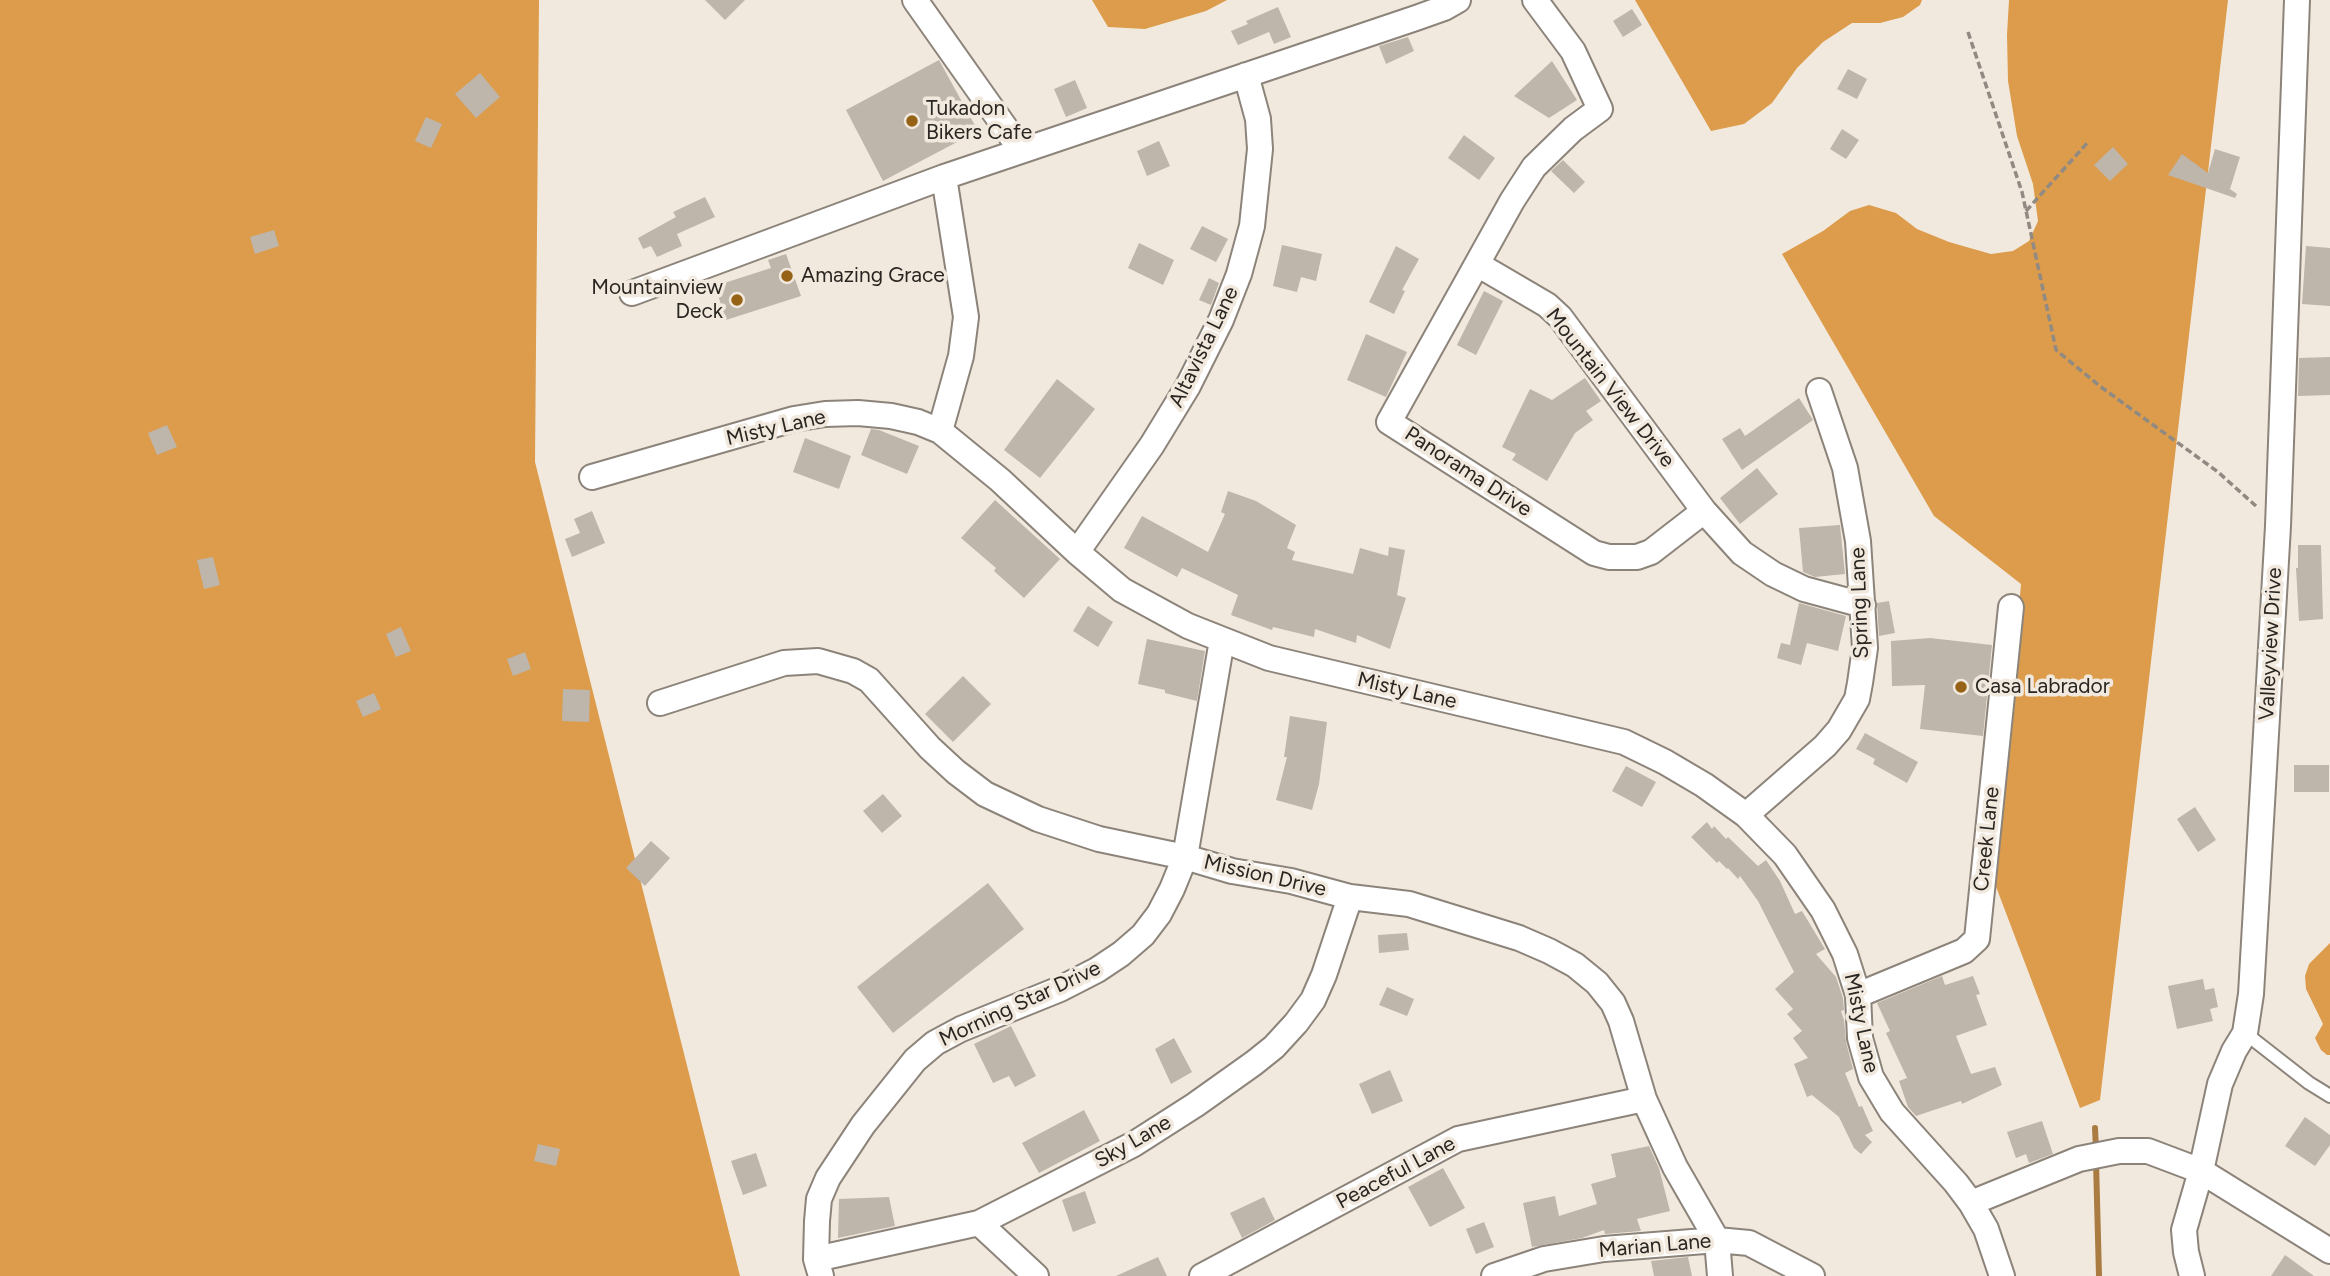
<!DOCTYPE html>
<style>
body{margin:0}
canvas{display:block;background:#f2e9de}
</style>
<canvas width="2330" height="1276"></canvas>
<script>
const ctx = document.querySelector('canvas').getContext('2d');
ctx.lineJoin = 'round';
function paint(path, color) {
  ctx.fillStyle = color;
  ctx.fill(path, 'evenodd');
}
function poly(rows) {
  const path = new Path2D();
  for (const r of rows) {
    path.moveTo(r[0], r[1]);
    for (let i = 2; i < r.length; i += 2) path.lineTo(r[i], r[i + 1]);
  }
  return path;
}
function stroke(path, color, width, dash) {
  ctx.strokeStyle = color;
  ctx.lineWidth = width;
  ctx.lineCap = dash ? 'butt' : 'round';
  ctx.setLineDash(dash || []);
  ctx.stroke(path);
}
function write(font, color, halo, rows, align = 'center') {
  ctx.font = font + ' Figtree,sans-serif';
  ctx.lineWidth = 7;
  ctx.setLineDash([]);
  ctx.textBaseline = 'middle';
  ctx.strokeStyle = halo;
  ctx.fillStyle = color;
  for (const [text, x, y, turn = 0] of rows) {
    ctx.save();
    ctx.translate(x, y);
    ctx.rotate((+turn || 0) * Math.PI / 180);
    ctx.textAlign = isNaN(turn) ? turn : align;
    if (halo) ctx.strokeText(text, 0, 0);
    ctx.fillText(text, 0, 0);
    ctx.restore();
  }
}
const forest = poly([
 [0,0,539,0,535,462,740,1276,0,1276],
 [1092,0,1227,0,1206,11,1145,29,1108,27],
 [1635,0,1922,0,1920,5,1903,17,1880,23,1852,23,1823,42,1797,68,1772,103,1744,124,1711,131],
 [2009,0,2228,0,2100,1100,2080,1108,1995,884,2021,584,1934,516,1782,254,1823,231,1850,211,1869,205,1896,213,1917,229,1949,242,1991,254,2013,251,2029,241,2038,221,2033,184,2017,136,2008,81,2007,35],
 [2330,943,2330,1055,2327,1055,2321,1050,2315,1038,2323,1024,2306,989,2305,976,2309,964]
]);
const stream = poly([
 [2095,1128,2096,1150],
 [2096,1161,2099,1276]
]);
const building = poly([
 [705,0,745,0,725,20],
 [1278,7,1291,37,1274,44,1269,32,1238,45,1231,31,1248,24,1246,21],
 [1632,9,1642,25,1623,37,1613,21],
 [1408,37,1414,51,1386,64,1379,46],
 [939,60,978,131,883,181,846,110],
 [1552,61,1577,100,1549,118,1514,96],
 [1848,69,1867,79,1857,99,1837,89],
 [480,73,500,97,476,118,455,94],
 [1075,80,1087,108,1066,117,1054,89],
 [426,117,442,124,431,148,415,141],
 [1842,129,1859,140,1846,159,1830,149],
 [1464,135,1495,158,1479,180,1448,158],
 [1159,141,1170,166,1147,176,1137,151],
 [2113,147,2128,164,2110,181,2094,165],
 [2215,149,2240,157,2230,189,2237,194,2235,198,2168,175,2182,154,2208,173],
 [1563,160,1585,182,1574,193,1551,171],
 [705,197,715,217,677,234,682,246,657,257,651,246,643,249,638,238,676,217,673,212],
 [1202,226,1228,239,1216,262,1190,249],
 [274,230,279,246,255,254,250,237],
 [1139,243,1174,260,1163,285,1128,268],
 [1282,245,1322,254,1316,281,1301,277,1297,292,1273,286],
 [1396,246,1419,259,1402,290,1405,291,1394,314,1369,302],
 [2306,246,2330,248,2330,306,2302,304],
 [786,254,801,296,726,320,715,286,771,268,768,260],
 [1209,278,1219,283,1211,305,1199,300],
 [1484,291,1503,301,1476,355,1457,345],
 [1366,334,1407,352,1386,397,1347,380],
 [2330,357,2330,395,2298,396,2299,358],
 [1585,378,1601,401,1586,411,1593,420,1575,433,1547,481,1512,460,1516,454,1502,447,1530,389,1552,400],
 [1057,379,1095,409,1040,478,1004,450],
 [1799,398,1813,420,1742,470,1722,439,1740,428,1745,436],
 [167,425,177,447,157,455,148,433],
 [871,429,879,430,919,446,907,474,861,455],
 [805,438,851,456,839,489,793,472],
 [1757,468,1778,494,1740,524,1720,498],
 [1228,491,1256,501,1296,525,1287,548,1295,552,1292,560,1353,574,1360,548,1388,556,1389,547,1405,550,1397,595,1406,598,1390,649,1357,635,1356,643,1315,629,1314,637,1273,627,1272,630,1231,615,1238,595,1182,568,1177,577,1124,548,1142,516,1208,552,1225,514,1221,512],
 [995,500,1060,559,1024,598,994,571,996,568,961,538],
 [592,511,605,543,572,557,565,539,580,533,574,519],
 [1840,525,1845,574,1815,577,1803,572,1799,528],
 [2298,545,2321,545,2323,619,2299,621,2296,568,2298,568],
 [213,557,220,585,204,589,197,560],
 [1889,601,1895,633,1879,636,1877,603],
 [1799,603,1846,616,1838,651,1807,643,1801,665,1777,658,1781,643,1790,645],
 [1088,606,1113,622,1098,647,1073,631],
 [401,627,411,651,396,657,386,634],
 [1930,638,1992,645,1983,736,1920,729,1925,685,1892,686,1891,641],
 [1147,639,1205,651,1197,701,1165,693,1165,690,1138,684],
 [525,652,531,669,513,676,507,659],
 [963,676,991,704,953,742,925,714],
 [563,689,590,690,589,722,562,721],
 [374,693,381,709,363,717,356,701],
 [1290,716,1327,722,1319,784,1312,810,1276,800,1287,757,1284,757],
 [1865,733,1918,762,1907,783,1873,764,1875,759,1856,749],
 [2294,765,2329,765,2329,792,2294,792],
 [1626,766,1656,782,1642,807,1612,791],
 [883,794,902,816,882,833,863,811],
 [2195,807,2216,840,2198,852,2177,819],
 [1707,822,1712,829,1714,826,1726,839,1728,837,1758,866,1766,860,1780,881,1795,914,1802,911,1825,949,1816,954,1836,977,1843,998,1844,1010,1841,1011,1844,1020,1846,1042,1853,1069,1845,1073,1859,1107,1862,1106,1873,1131,1865,1135,1872,1142,1861,1154,1854,1148,1839,1117,1812,1095,1807,1097,1794,1064,1808,1058,1793,1038,1802,1031,1787,1014,1793,1009,1775,989,1794,972,1758,901,1740,876,1738,879,1728,868,1727,869,1719,861,1717,863,1691,837],
 [651,841,670,858,645,886,626,868],
 [988,883,1024,929,893,1033,857,987],
 [1407,933,1409,950,1379,953,1378,935],
 [1942,976,1945,985,1973,976,1980,994,1976,995,1987,1025,1956,1036,1971,1074,1995,1067,2002,1085,1962,1104,1961,1101,1916,1116,1908,1107,1899,1081,1907,1078,1886,1033,1890,1031,1877,1003],
 [2203,979,2205,990,2214,988,2218,1007,2210,1009,2213,1021,2177,1029,2168,986],
 [1387,987,1414,999,1407,1016,1379,1005],
 [1011,1026,1036,1076,1015,1087,1009,1076,993,1083,974,1044],
 [1174,1038,1192,1072,1171,1084,1155,1049],
 [1390,1070,1403,1101,1372,1114,1359,1084],
 [1084,1110,1100,1141,1039,1173,1022,1143],
 [2305,1117,2330,1135,2330,1145,2315,1166,2285,1146],
 [2042,1121,2053,1154,2029,1163,2026,1154,2016,1158,2007,1132],
 [538,1144,560,1149,556,1166,534,1161],
 [1649,1146,1659,1168,1670,1211,1637,1219,1641,1231,1605,1234,1604,1230,1582,1238,1532,1247,1523,1203,1555,1196,1559,1216,1597,1204,1591,1184,1616,1177,1611,1154],
 [756,1153,767,1186,743,1195,731,1161],
 [1443,1168,1465,1208,1430,1227,1408,1187],
 [1085,1191,1096,1223,1073,1232,1062,1200],
 [889,1197,895,1226,838,1238,839,1199],
 [1264,1197,1275,1220,1242,1238,1230,1213],
 [1484,1222,1494,1247,1476,1254,1466,1229],
 [2285,1255,2314,1276,2271,1276],
 [1158,1257,1167,1276,1116,1276],
 [1688,1257,1692,1276,1654,1276,1651,1261]
]);
const path = poly([
 [1968,32,2022,192,2056,350,2101,387,2218,472,2256,506],
 [2026,211,2089,141]
]);
const service = poly([
 [2245,1033,2309,1083,2330,1096]
]);
const minor = poly([
 [915,0,1021,150],
 [1535,0,1573,51,1600,109,1573,129,1534,167,1512,201,1477,264,1547,305,1560,317,1704,511,1742,553,1773,574,1804,589,1863,605],
 [1477,264,1389,422,1594,553,1609,557,1637,557,1651,552,1704,511],
 [632,293,944,177,1416,18,1444,8,1458,0],
 [940,431,961,356,966,317,944,177],
 [592,477,794,419,825,414,858,413,891,416,918,422,940,431,1000,480,1077,552,1122,590,1188,626,1269,658,1624,742,1665,762,1704,785,1746,815,1785,855,1823,910,1845,954,1858,995,1860,1038,1871,1077,1892,1112,1956,1183,1971,1203,1986,1229,2002,1276],
 [1077,552,1152,445,1188,386,1221,320,1239,274,1252,226,1260,149,1258,119,1246,75],
 [660,703,784,663,818,661,853,671,869,680,930,748,956,772,985,794,1038,819,1099,839,1185,857,1232,871,1291,881,1350,897,1409,904,1519,938,1549,951,1575,965,1597,983,1613,1003,1621,1021,1644,1099,1675,1167,1717,1240,1720,1276],
 [1746,815,1825,746,1839,730,1857,699,1860,683,1865,648,1858,541,1845,468,1819,391],
 [1858,995,1964,951,1977,939,2011,607],
 [1971,1203,2079,1159,2119,1151,2148,1151,2201,1171,2330,1251],
 [979,1223,1036,1276],
 [816,1259,979,1223,1134,1144,1195,1105,1254,1063,1274,1047,1296,1023,1313,1000,1324,975,1350,897],
 [821,1276,816,1259,817,1221,819,1199,828,1178,863,1125,915,1060,935,1043,961,1029,1060,989,1097,970,1121,954,1143,935,1159,914,1172,889,1185,857,1222,640],
 [1202,1276,1458,1139,1644,1099],
 [1494,1276,1544,1259,1604,1249,1717,1240,1749,1243,1812,1276],
 [2192,1276,2186,1252,2184,1230,2201,1171,2220,1084,2234,1051,2245,1033,2251,994,2278,526,2297,0]
]);
const markers = [
 [912,121,7,"#956216"],
 [787,276,7,"#956216"],
 [737,300,7,"#956216"],
 [1961,687,7,"#956216"]
];
const poiNames = [
 ["Tukadon",926,109],
 ["Bikers Cafe",926,133],
 ["Amazing Grace",801,276],
 ["Mountainview",723,288,"right"],
 ["Deck",723,312,"right"],
 ["Casa Labrador",1975,687]
];
const streetNames = [
 ["Altavista Lane",1204,347,-64],
 ["Mountain View Drive",1610,388,52],
 ["Misty Lane",776,428,-13],
 ["Panorama Drive",1468,472,33],
 ["Spring Lane",1860,603,-92],
 ["Valleyview Drive",2271,644,-87],
 ["Misty Lane",1407,691,13],
 ["Creek Lane",1987,839,-84],
 ["Mission Drive",1265,876,13],
 ["Morning Star Drive",1020,1004,-25],
 ["Misty Lane",1861,1023,78],
 ["Sky Lane",1133,1142,-30],
 ["Peaceful Lane",1396,1173,-28],
 ["Marian Lane",1655,1246,-5]
];
paint(forest, '#dc9c4b');
stroke(stream, '#aa7c42', 6);
paint(building, '#beb5ab');
stroke(service, '#8c847a', 16);
stroke(minor, '#8c847a', 28);
stroke(path, '#908a82', 3.5, [7, 3.5]);
stroke(service, '#fff', 12);
stroke(minor, '#fff', 24);
for (const [x, y, r, color] of markers) {
  const dot = new Path2D();
  dot.arc(x, y, r, 0, 2 * Math.PI);
  ctx.fillStyle = color;
  ctx.fill(dot);
  stroke(dot, '#f2e9de', 2.5);
}
write('21px', '#292521', '#f2e9de', poiNames, 'left');
write('21px', '#292521', '#f2e9de', streetNames);
</script>
